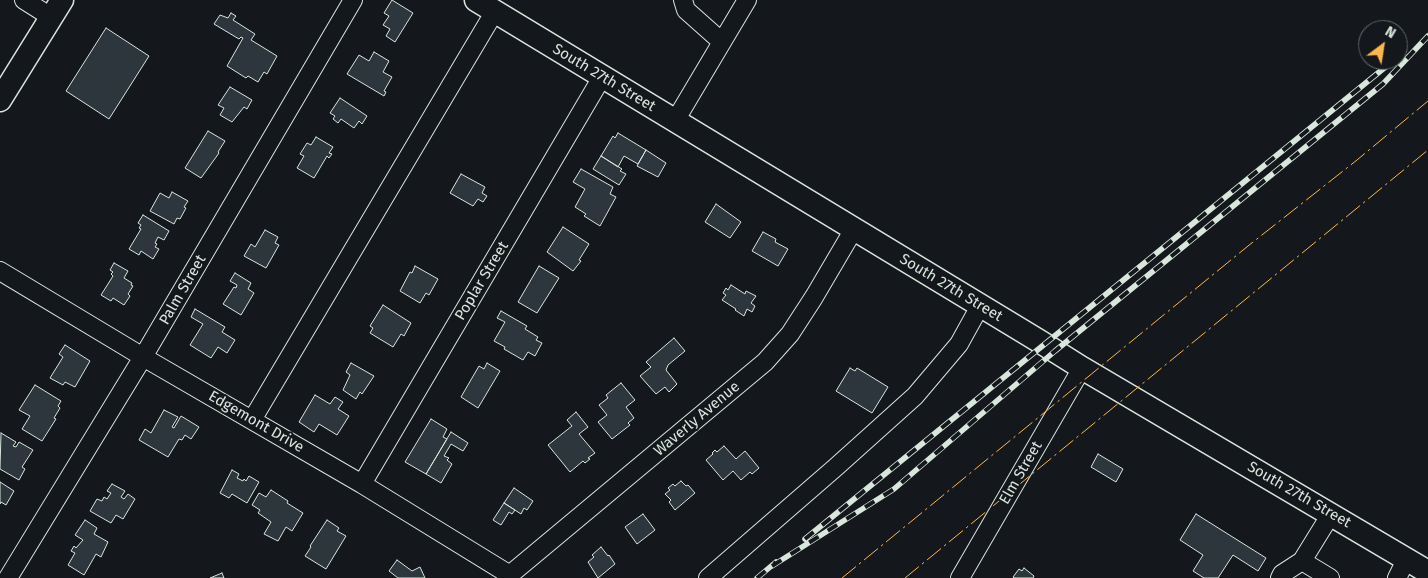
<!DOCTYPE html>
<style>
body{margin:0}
#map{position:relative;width:1428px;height:578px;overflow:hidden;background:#14181c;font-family:"Fira Sans",sans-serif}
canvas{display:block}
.north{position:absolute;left:1358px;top:20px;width:50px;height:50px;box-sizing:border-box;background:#14181c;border:1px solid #626a69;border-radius:50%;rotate:31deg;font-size:14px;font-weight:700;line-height:20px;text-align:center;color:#d8e6dc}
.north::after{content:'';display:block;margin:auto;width:18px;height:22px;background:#ffb74d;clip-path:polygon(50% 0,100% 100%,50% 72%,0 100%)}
</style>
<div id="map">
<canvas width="1428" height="578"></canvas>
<div class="north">N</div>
</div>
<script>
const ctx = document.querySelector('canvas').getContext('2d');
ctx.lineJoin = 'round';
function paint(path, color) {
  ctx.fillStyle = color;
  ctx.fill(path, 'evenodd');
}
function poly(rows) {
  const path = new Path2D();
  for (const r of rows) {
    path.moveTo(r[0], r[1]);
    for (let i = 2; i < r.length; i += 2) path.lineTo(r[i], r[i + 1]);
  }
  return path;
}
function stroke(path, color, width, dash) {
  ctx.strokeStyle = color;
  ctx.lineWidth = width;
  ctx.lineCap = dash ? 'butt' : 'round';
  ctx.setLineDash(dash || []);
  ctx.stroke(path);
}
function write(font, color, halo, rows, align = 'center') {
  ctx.font = font + ' "Fira Sans",sans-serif';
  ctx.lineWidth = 4;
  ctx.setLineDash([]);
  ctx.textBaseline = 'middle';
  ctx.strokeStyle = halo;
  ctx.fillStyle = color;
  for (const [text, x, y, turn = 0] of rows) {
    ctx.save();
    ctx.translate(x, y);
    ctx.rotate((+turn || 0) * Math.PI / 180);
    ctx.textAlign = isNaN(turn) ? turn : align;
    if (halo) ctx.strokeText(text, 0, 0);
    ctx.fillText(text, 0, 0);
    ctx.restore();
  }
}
const building = poly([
 [392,0,413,13,395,42,386,36,390,29,383,25,389,16,384,13,392,0],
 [231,13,236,16,233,20,255,34,251,40,277,56,267,74,264,72,258,82,248,76,246,78,227,66,243,38,241,37,239,39,214,24,220,15,228,18,231,13],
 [106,28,149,56,109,119,66,91,106,28],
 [374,52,389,61,383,72,392,77,384,91,386,92,384,96,347,74,359,55,369,61,374,52],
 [230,87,252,100,247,109,244,107,232,122,220,115,224,108,218,105,230,87],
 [340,98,367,116,362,124,359,121,354,128,341,119,338,123,333,119,335,116,330,113,340,98],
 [208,131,225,141,218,152,219,153,201,178,185,168,208,131],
 [618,133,646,150,638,164,624,156,618,167,601,156,613,136,615,138,618,133],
 [316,137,333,147,329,153,332,154,329,158,327,156,314,178,297,168,304,156,300,154,307,143,311,145,316,137],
 [646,150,666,163,658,177,637,166,646,150],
 [601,156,622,169,620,171,626,174,619,185,593,169,601,156],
 [581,169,613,187,610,194,616,197,600,226,584,216,586,214,575,207,585,189,573,182,581,169],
 [461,174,485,187,482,193,487,196,483,202,478,199,473,206,450,193,461,174],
 [172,192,188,201,184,207,186,208,180,219,177,218,174,224,150,211,160,193,169,198,172,192],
 [716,204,741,222,730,238,705,222,716,204],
 [143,215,169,231,164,240,158,237,155,243,157,244,155,247,159,249,153,259,141,251,139,255,129,249,141,229,139,228,141,225,138,223,143,215],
 [563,227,589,244,579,260,581,261,573,271,547,252,563,227],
 [265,230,278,237,275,243,279,245,266,268,244,256,251,244,255,247,265,230],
 [763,232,776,239,775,242,788,249,778,266,752,251,763,232],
 [114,263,128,271,124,278,132,283,131,285,133,286,128,294,130,296,124,305,113,298,111,301,101,295,113,276,111,274,113,272,110,270,114,263],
 [415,266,438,279,429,295,426,293,420,303,400,291,410,272,412,273,415,266],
 [539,266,559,278,537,313,518,302,539,266],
 [235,273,251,283,248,289,254,293,241,315,223,304,234,287,236,288,237,285,230,281,235,273],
 [731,285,745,294,746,291,756,296,751,303,755,306,752,312,747,309,744,316,735,310,736,309,722,300,726,295,723,293,726,288,728,290,731,285],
 [383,305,411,323,404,336,401,334,393,347,370,333,373,328,370,326,383,305],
 [195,309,225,327,222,332,235,340,227,353,218,347,211,358,190,345,203,324,191,317,195,309],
 [501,311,527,326,525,329,538,337,536,340,542,343,535,356,528,352,523,360,504,349,505,347,494,341,505,322,497,318,501,311],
 [674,338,685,351,668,365,666,370,677,384,669,392,665,387,656,394,640,376,651,367,646,362,674,338],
 [65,345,90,361,75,387,65,382,63,385,50,378,63,357,59,354,65,345],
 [351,363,374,376,362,394,360,392,356,399,343,390,350,375,346,372,351,363],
 [487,363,500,371,478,408,461,397,479,366,484,369,487,363],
 [850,368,855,371,857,368,888,387,872,413,836,391,850,368],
 [621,383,635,400,626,407,634,418,628,423,630,425,612,439,598,422,607,415,599,405,608,398,606,395,621,383],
 [35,385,61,401,58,406,60,408,54,418,56,419,42,441,22,429,30,416,19,410,35,385],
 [315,395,330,404,335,397,343,402,338,409,349,416,337,435,319,424,314,432,299,422,315,395],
 [164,410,178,417,172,427,174,428,181,416,199,427,191,439,185,435,182,440,179,439,168,457,139,440,145,429,151,433,164,410],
 [576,412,588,427,579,434,595,453,588,458,590,459,585,463,583,461,570,472,548,445,572,426,567,420,576,412],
 [431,419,447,429,443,437,447,439,426,474,405,462,431,419],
 [451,432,468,443,463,451,451,444,444,456,449,458,447,460,452,464,441,483,426,474,451,432],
 [1,433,16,442,13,446,16,447,19,442,33,450,22,467,25,469,19,480,0,469,1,433],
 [724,446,736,459,745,451,759,468,752,474,750,472,741,480,733,471,723,480,706,460,713,454,712,453,715,450,717,452,724,446],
 [1098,454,1123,469,1116,482,1091,467,1098,454],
 [232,470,239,474,237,478,243,481,244,479,246,481,249,476,259,482,247,503,232,494,229,498,220,493,232,470],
 [681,481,686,486,688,485,695,493,675,510,669,502,671,500,665,494,670,490,668,488,673,484,675,486,681,481],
 [0,482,14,491,6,505,1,502,0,504,0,482],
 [112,484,125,491,121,497,124,499,128,494,135,499,123,519,116,515,111,523,90,511,97,499,102,501,104,497,107,499,111,493,107,491,112,484],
 [514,488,533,501,527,510,524,508,521,514,504,503,514,488],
 [271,490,288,501,287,503,303,513,292,531,286,527,278,541,264,534,271,522,258,513,260,510,252,505,259,493,266,497,271,490],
 [504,503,515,510,512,514,509,512,501,525,493,520,504,503],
 [643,514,655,530,637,544,625,527,643,514],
 [1196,514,1266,558,1258,571,1233,555,1218,578,1204,578,1193,571,1203,555,1180,540,1196,514],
 [85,520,97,528,94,534,108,542,101,557,96,554,84,575,68,565,75,553,71,551,74,546,76,548,83,540,75,535,85,520],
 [327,520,339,528,337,531,346,536,326,569,305,556,311,547,310,546,327,520],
 [601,547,608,556,609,555,615,564,598,578,588,562,594,557,592,555,601,547],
 [397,560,412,571,420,567,425,578,398,578,389,571,397,560],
 [1024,568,1034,576,1033,578,1015,578,1013,577,1019,569,1022,571,1024,568],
 [222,573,224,578,210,578,222,573]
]);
const minor = poly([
 [24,0,51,17],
 [683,0,686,10,722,42],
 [675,121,747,0],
 [0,271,143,357,362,484,510,575],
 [252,420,495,11],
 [362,484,602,77],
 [8,578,143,357,353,0],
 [506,578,765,362,790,334,814,297,854,229],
 [708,578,836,467,915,396,959,344,980,306],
 [960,578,1082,368],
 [1280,578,1282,574,1302,561],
 [1330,578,1302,561,1331,514],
 [1397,578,1407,558]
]);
const major = poly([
 [476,0,1039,341,1082,368,1428,572],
 [0,100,62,0]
]);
const rail = poly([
 [805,539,1394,60],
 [772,566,894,489,1055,351,1383,84,1428,36],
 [757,578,776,562]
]);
const power = poly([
 [842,578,1248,246,1357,160,1428,101],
 [905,578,1428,150]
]);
const streetNames = [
 ["South 27th Street",604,78,31],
 ["Poplar Street",482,281,-59],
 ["South 27th Street",951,288,31],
 ["Palm Street",183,290,-60],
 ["Waverly Avenue",697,419,-40],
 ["Edgemont Drive",256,422,30],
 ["Elm Street",1021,473,-60],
 ["South 27th Street",1299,495,30]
];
paint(building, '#2c363c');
stroke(building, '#d8e6dc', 1);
stroke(minor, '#d8e6dc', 20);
stroke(major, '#d8e6dc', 25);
stroke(minor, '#14181c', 18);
stroke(major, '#14181c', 22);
stroke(rail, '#d8e6dc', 5.5);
stroke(rail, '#14181c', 4, [11]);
stroke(power, '#ffb74d', 1, [18, 4, 2.5, 4]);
write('15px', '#d8e6dc', '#14181c', streetNames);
</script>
